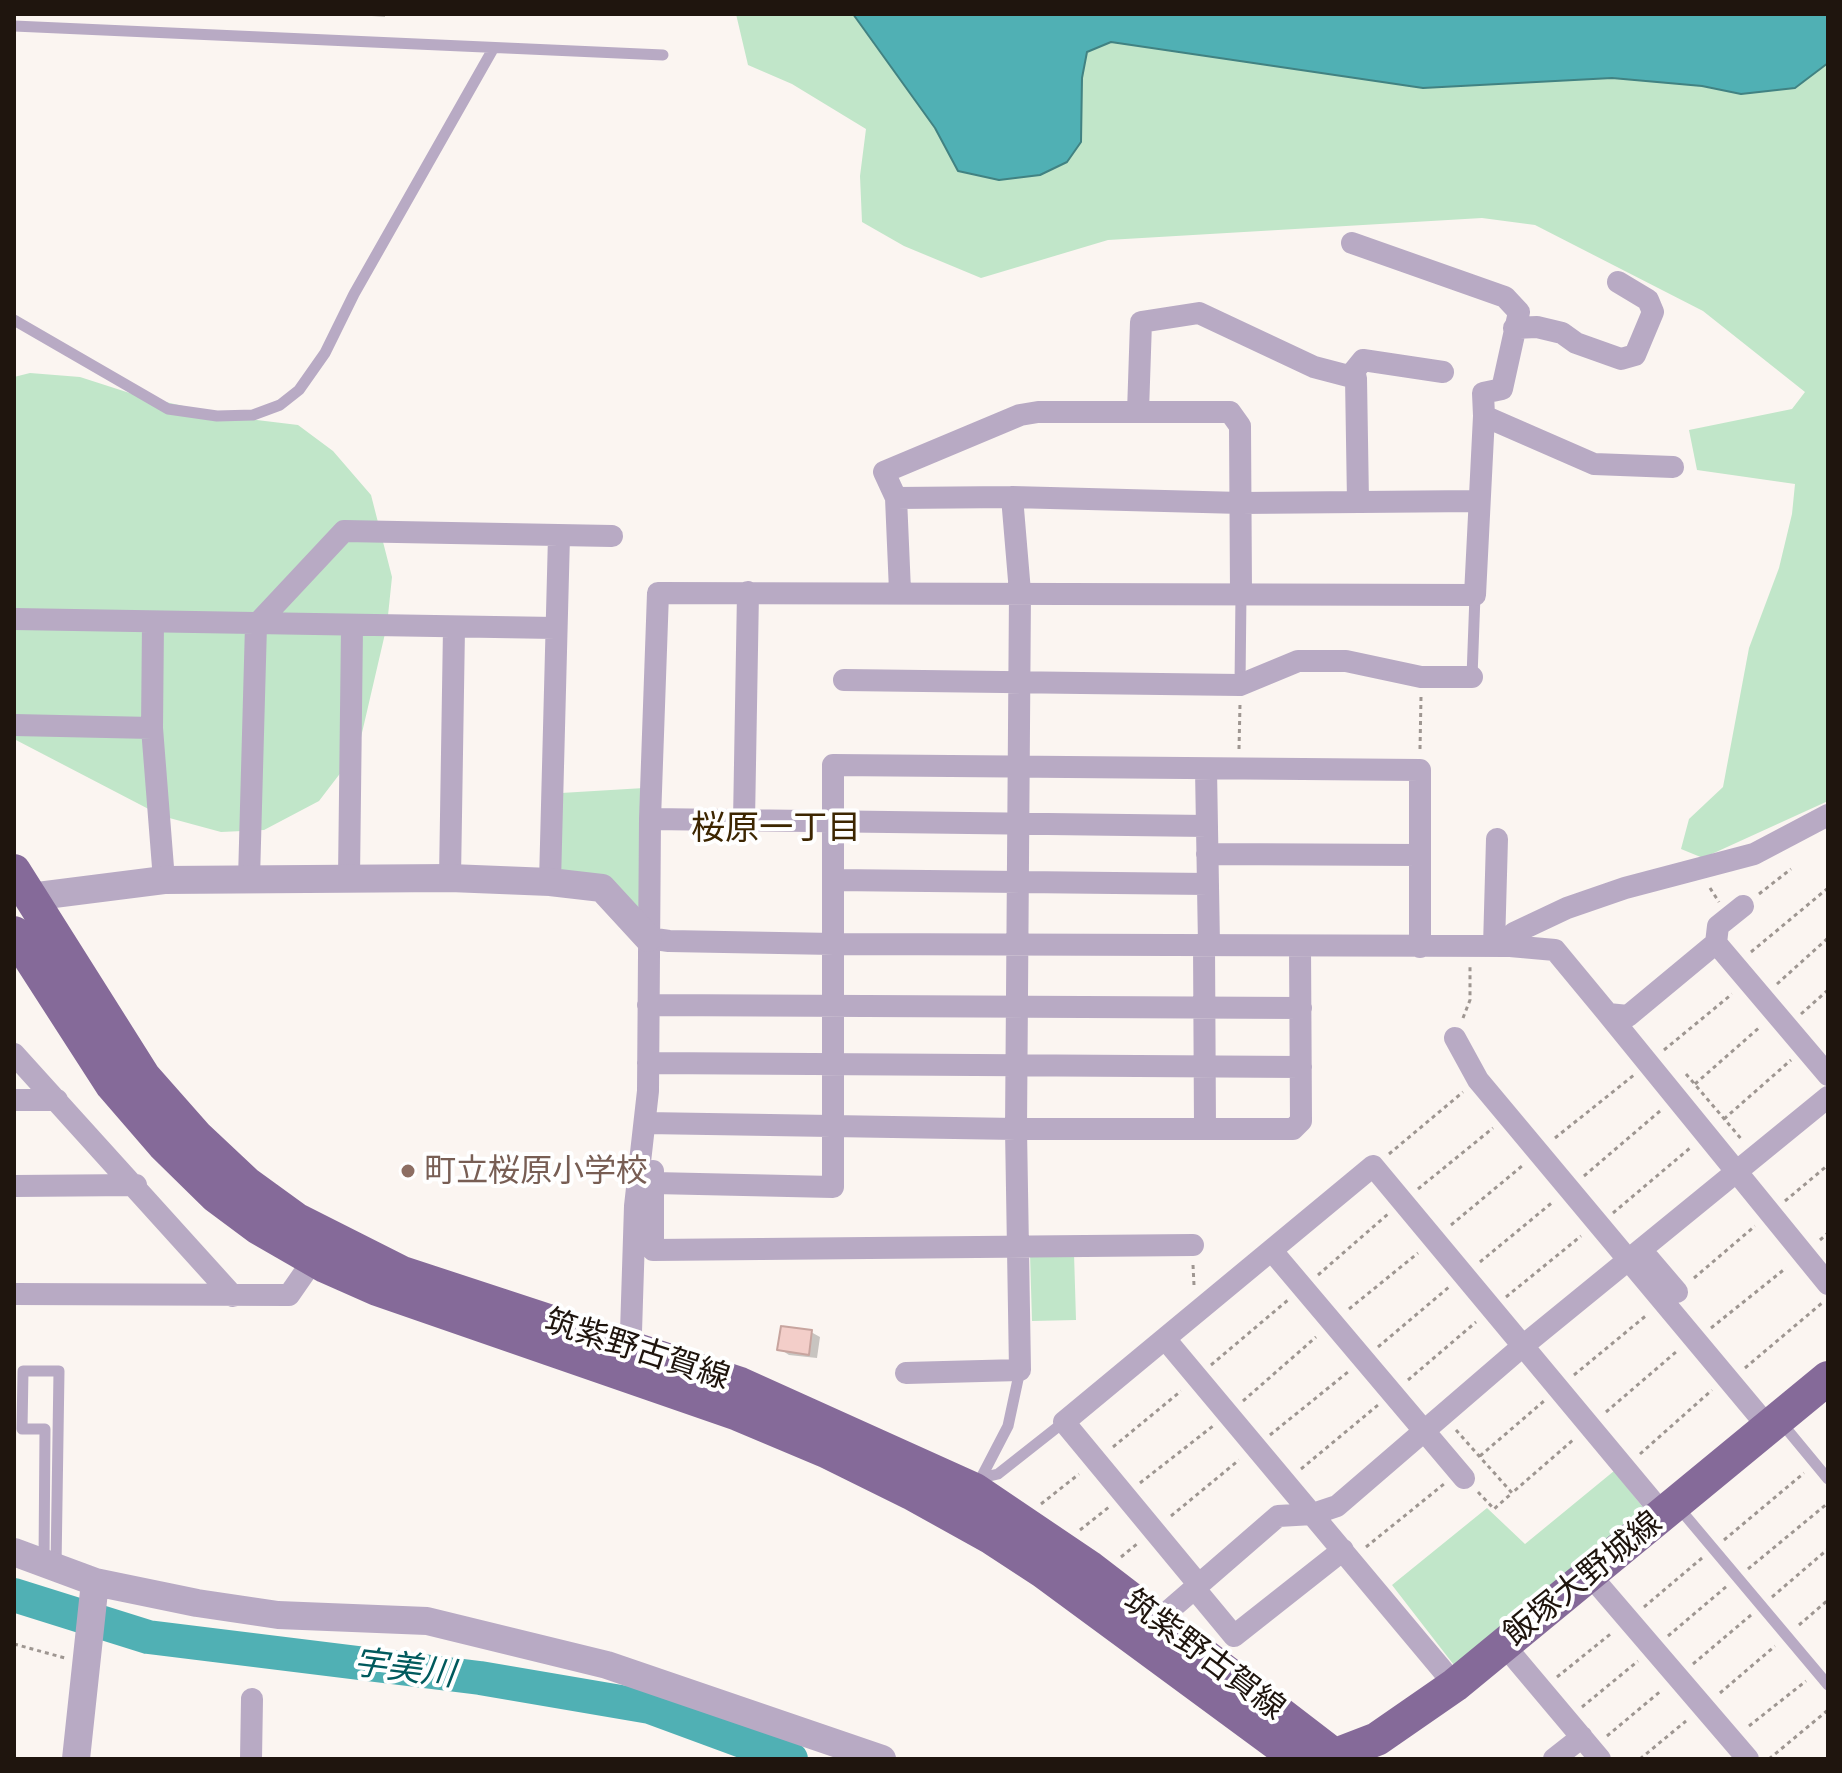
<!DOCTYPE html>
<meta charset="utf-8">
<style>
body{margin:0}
#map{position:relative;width:1842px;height:1773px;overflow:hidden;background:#fbf5f1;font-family:"Alegreya Sans",sans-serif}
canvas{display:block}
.frame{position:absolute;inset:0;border:16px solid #1f150e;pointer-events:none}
</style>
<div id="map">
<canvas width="1842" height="1773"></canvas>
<div class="frame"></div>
</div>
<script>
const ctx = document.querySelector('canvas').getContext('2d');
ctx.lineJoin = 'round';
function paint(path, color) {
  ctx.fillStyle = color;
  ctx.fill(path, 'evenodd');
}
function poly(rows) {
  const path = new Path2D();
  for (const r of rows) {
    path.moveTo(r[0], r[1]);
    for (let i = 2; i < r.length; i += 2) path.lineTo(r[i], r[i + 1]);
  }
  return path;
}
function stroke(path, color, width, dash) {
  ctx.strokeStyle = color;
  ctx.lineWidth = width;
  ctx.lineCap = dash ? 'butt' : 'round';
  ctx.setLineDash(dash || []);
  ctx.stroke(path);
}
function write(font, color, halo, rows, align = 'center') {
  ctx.font = font + ' "Alegreya Sans","Noto Sans JP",sans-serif';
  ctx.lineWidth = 8;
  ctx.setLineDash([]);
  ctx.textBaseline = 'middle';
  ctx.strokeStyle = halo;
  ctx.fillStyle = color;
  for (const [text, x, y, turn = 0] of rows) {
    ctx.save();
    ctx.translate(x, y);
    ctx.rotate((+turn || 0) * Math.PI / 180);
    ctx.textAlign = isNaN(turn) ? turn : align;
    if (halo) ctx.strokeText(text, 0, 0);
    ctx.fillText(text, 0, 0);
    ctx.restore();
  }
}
const green = poly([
 [736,14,853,14,935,128,958,171,1081,142,1082,78,1087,51,1111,42,1423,88,1612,78,1702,86,1741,94,1795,88,1828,63,1828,801,1703,858,1681,849,1689,819,1723,787,1749,648,1779,568,1792,514,1795,484,1697,470,1689,430,1792,409,1805,392,1703,311,1535,225,1482,218,1108,240,981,278,904,246,862,222,860,176,866,129,792,84,748,65],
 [30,373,80,377,139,396,232,417,298,425,333,451,371,495,392,577,387,625,358,750,319,801,264,830,221,832,162,816,14,739,14,377],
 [644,788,643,911,565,873,558,866,561,793],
 [1074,1253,1076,1320,1032,1321,1030,1254],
 [1614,1471,1646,1511,1457,1669,1392,1585,1487,1508,1525,1544]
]);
const water = poly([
 [853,14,1828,14,1828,63,1795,88,1741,94,1702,86,1612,78,1423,88,1111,42,1087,52,1082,78,1081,142,1067,162,1040,175,999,180,958,171,935,128,853,14]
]);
const shadow = poly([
 [345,14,385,14,385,17],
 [811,1332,820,1337,817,1358,789,1355,780,1349]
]);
const river = poly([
 [14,1595,148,1637,480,1678,650,1707,791,1759]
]);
const building = poly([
 [781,1326,812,1330,809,1355,777,1350,781,1326]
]);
const path = poly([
 [1239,749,1240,704],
 [1420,749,1421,697],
 [1710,888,1719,902],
 [1759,894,1791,869],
 [1751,952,1828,888],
 [1777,984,1828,938],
 [1801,1014,1828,990],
 [1463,1018,1470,1000,1470,967],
 [1664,1050,1732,994],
 [1686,1074,1743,1141],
 [1695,1084,1761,1026],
 [1724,1119,1791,1060],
 [1555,1138,1634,1075],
 [1389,1154,1463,1092],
 [1584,1176,1660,1111],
 [1418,1189,1493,1128],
 [1785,1201,1828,1165],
 [1613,1213,1690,1148],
 [1451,1225,1522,1166],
 [1820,1240,1828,1233],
 [1480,1262,1554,1201],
 [1193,1265,1194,1285],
 [1318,1275,1388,1214],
 [1694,1278,1755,1226],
 [1506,1297,1581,1236],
 [1349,1309,1418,1253],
 [1711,1328,1786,1268],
 [1378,1347,1449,1287],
 [1211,1365,1288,1300],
 [1745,1368,1822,1303],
 [1574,1375,1648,1314],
 [1408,1380,1476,1322],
 [1243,1401,1316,1337],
 [1606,1412,1676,1352],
 [1456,1430,1512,1493,1573,1440],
 [1270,1435,1348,1372],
 [1113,1447,1181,1391],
 [1640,1454,1712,1390],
 [1480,1456,1544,1401],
 [1301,1469,1378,1405],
 [1140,1483,1213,1426],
 [1478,1492,1494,1509,1512,1493],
 [1041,1504,1079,1474],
 [1171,1516,1239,1460],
 [1080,1530,1109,1507],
 [1724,1540,1804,1473],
 [1366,1547,1444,1484],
 [1121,1557,1137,1544],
 [1748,1569,1828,1503],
 [1772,1597,1828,1549],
 [1644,1607,1702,1558],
 [1799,1625,1828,1600],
 [1668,1636,1727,1586],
 [14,1644,65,1658],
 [1693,1664,1751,1615],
 [1557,1677,1613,1632],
 [1720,1693,1775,1646],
 [1582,1707,1638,1661],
 [1749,1726,1806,1681],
 [1607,1736,1662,1690],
 [1640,1759,1686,1721],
 [1769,1759,1828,1710]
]);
const service = poly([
 [14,26,663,55],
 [14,320,168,409,217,416,253,415,280,405,299,390,325,353,354,294,493,49],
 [1472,677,1475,595],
 [1240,685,1241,593],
 [1780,1421,1828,1479],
 [981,1478,1008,1426,1020,1370],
 [981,1478,998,1474,1064,1422],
 [1679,1508,1828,1685],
 [44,1563,45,1429,22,1429,23,1371,59,1371,56,1567]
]);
const minor = poly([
 [1352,243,1505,297,1519,312,1502,389,1483,393,1484,416],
 [1514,328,1537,327,1562,333,1576,343,1621,359,1635,355,1653,312,1648,300,1618,282],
 [1350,376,1363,360,1443,372],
 [1138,412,1141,322,1199,313,1314,367,1356,378,1358,502],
 [896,498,1012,497,1241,503,1478,501],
 [900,591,896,498,884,472,1020,415,1038,412,1230,412,1240,426,1241,592],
 [14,619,555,628],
 [153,623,152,728,164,880],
 [844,680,1240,685,1298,661,1346,661,1421,677,1472,677],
 [14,725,152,728],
 [1206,769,1209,945],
 [650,819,1207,826],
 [744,821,748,592],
 [1207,854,1420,855],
 [349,878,352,627],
 [450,878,454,628],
 [249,879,256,625,344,531,612,536],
 [834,880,1208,884],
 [550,882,559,536],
 [648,938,669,941,834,944,1510,946,1555,950,1608,1014,1628,1016,1716,943,1828,1075],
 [1716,943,1718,926,1743,906],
 [1204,945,1205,1129],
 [1494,946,1497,839],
 [1510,946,1514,933,1567,908,1625,888,1754,854,1828,815],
 [648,1005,1301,1008],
 [1608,1014,1828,1284],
 [1455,1038,1478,1080,1769,1428],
 [14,1054,233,1296],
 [648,1063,1301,1067],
 [14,1100,57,1100],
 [646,1123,1016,1129,1293,1129,1301,1121,1300,946],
 [653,1171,653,1250,1193,1245],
 [654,1183,833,1187,833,765,1420,770,1420,947],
 [14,1186,136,1185],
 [1272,1251,1464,1478],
 [1642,1251,1677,1292],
 [14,1294,289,1295,314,1259],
 [1166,1340,1455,1685],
 [626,1348,631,1332,635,1206,648,1091,650,819,658,593,1475,595,1484,416,1594,464,1673,467],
 [906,1373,1020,1370,1016,1129,1020,592,1012,497],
 [1590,1575,1748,1759],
 [1199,1585,1064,1422,1373,1166,1663,1514],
 [1195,1589,1234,1636,1343,1550],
 [1158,1620,1278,1516,1313,1514,1337,1506,1524,1345,1828,1097],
 [1504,1645,1600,1759],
 [251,1759,252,1699],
 [1554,1759,1582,1737]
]);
const tertiary = poly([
 [30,897,164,880,450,878,550,882,602,888,648,938],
 [14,1552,95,1582,197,1603,278,1615,427,1621,607,1665,882,1759],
 [76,1759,95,1582]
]);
const primary = poly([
 [14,871,144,1077,197,1137,246,1183,297,1220,402,1273,740,1384,975,1490,1089,1567,1339,1759],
 [14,933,112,1085,163,1144,216,1196,259,1228,325,1266,377,1289,738,1414,826,1451,911,1493,992,1538,1044,1572,1298,1759],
 [1325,1759,1377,1739,1455,1685,1828,1378]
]);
const markers = [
 [408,1171,8,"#8d6e63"]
];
const educationNames = [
 ["町立桜原小学校",424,1171]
];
const streetNames = [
 ["筑紫野古賀線",637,1350,18],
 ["飯塚大野城線",1583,1579,-39],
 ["筑紫野古賀線",1204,1655,37]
];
const neighbourhoodNames = [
 ["桜原一丁目",776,829]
];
const waterNames = [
 ["宇美川",404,1669,7]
];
paint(green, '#c1e6c9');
paint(water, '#50b0b4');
stroke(water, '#418282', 2);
paint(shadow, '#0003');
stroke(river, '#50b0b4', 34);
paint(building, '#f3cec9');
stroke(building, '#c7a49e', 2);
stroke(path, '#9e9691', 3, [4, 4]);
stroke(service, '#b8aac4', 11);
stroke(minor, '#b8aac4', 22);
stroke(tertiary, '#b8aac4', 28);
stroke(primary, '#856a99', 34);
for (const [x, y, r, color] of markers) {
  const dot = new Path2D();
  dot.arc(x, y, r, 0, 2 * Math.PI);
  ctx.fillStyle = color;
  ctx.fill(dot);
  stroke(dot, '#fff', 3);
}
write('32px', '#785e54', '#fff', educationNames, 'left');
write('32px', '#1f150e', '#fff', streetNames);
write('34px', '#3d2601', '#fff', neighbourhoodNames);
write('italic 34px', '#005a5d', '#fff', waterNames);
</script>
